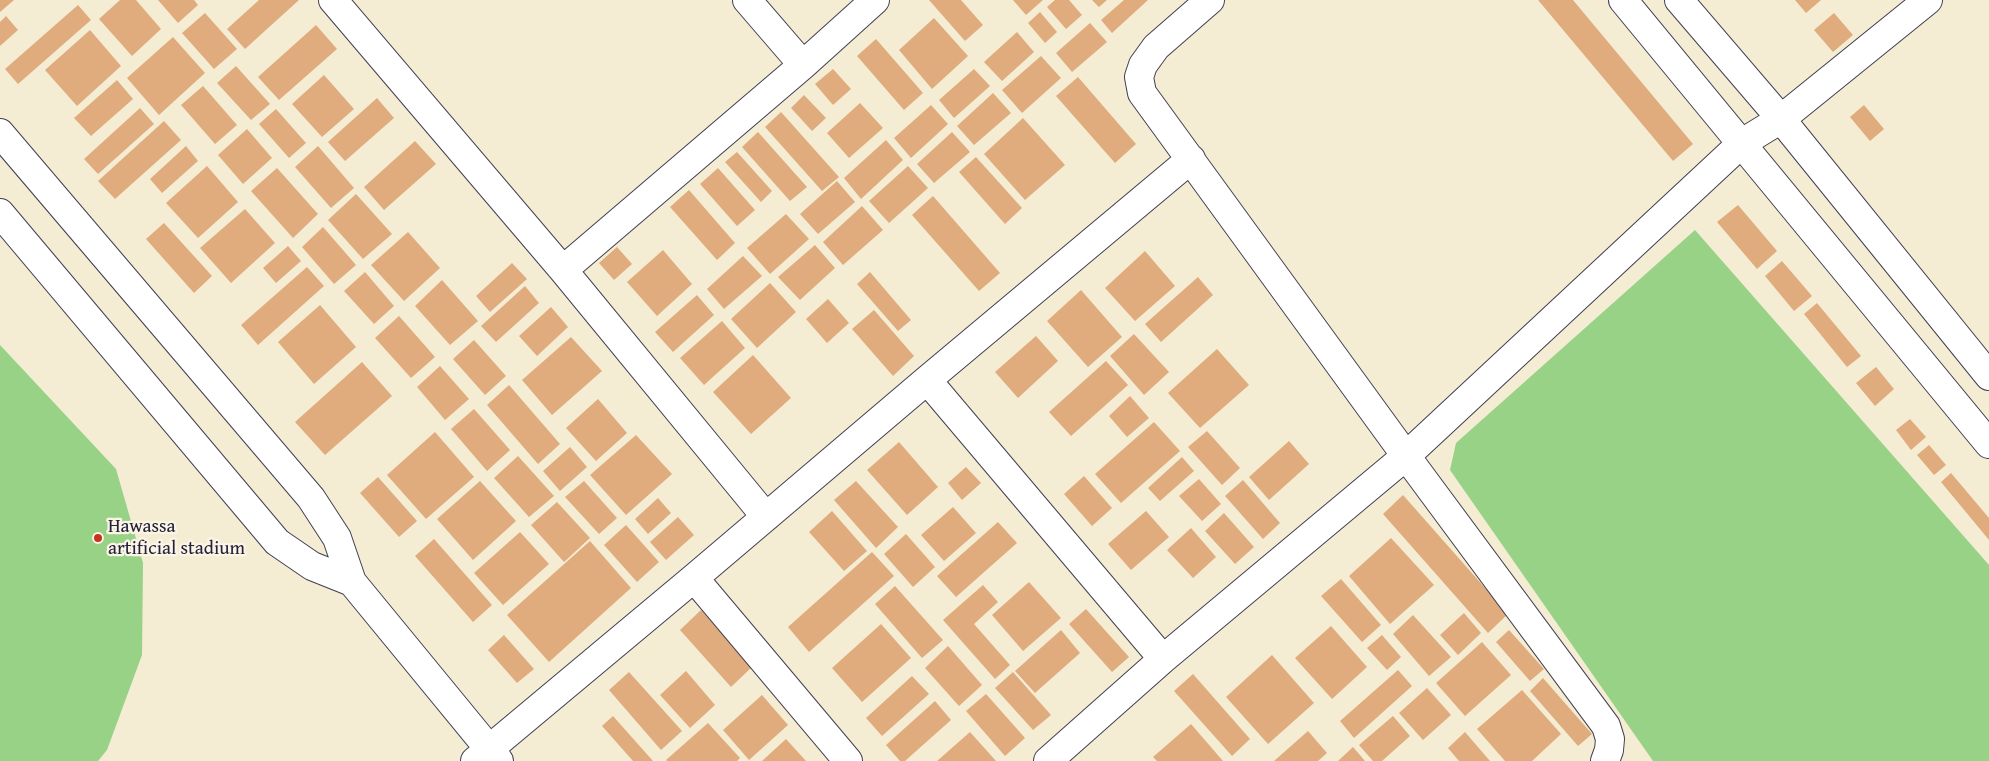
<!DOCTYPE html>
<style>
body{margin:0}
canvas{display:block;background:#f4ecd3}
</style>
<canvas width="1989" height="761"></canvas>
<script>
const ctx = document.querySelector('canvas').getContext('2d');
ctx.lineJoin = 'round';
function paint(path, color) {
  ctx.fillStyle = color;
  ctx.fill(path, 'evenodd');
}
function poly(rows) {
  const path = new Path2D();
  for (const r of rows) {
    path.moveTo(r[0], r[1]);
    for (let i = 2; i < r.length; i += 2) path.lineTo(r[i], r[i + 1]);
  }
  return path;
}
function stroke(path, color, width, dash) {
  ctx.strokeStyle = color;
  ctx.lineWidth = width;
  ctx.lineCap = dash ? 'butt' : 'round';
  ctx.setLineDash(dash || []);
  ctx.stroke(path);
}
function write(font, color, halo, rows, align = 'center') {
  ctx.font = font + ' "Gentium Book Plus",serif';
  ctx.lineWidth = 4.5;
  ctx.setLineDash([]);
  ctx.textBaseline = 'middle';
  ctx.strokeStyle = halo;
  ctx.fillStyle = color;
  for (const [text, x, y, turn = 0] of rows) {
    ctx.save();
    ctx.translate(x, y);
    ctx.rotate((+turn || 0) * Math.PI / 180);
    ctx.textAlign = isNaN(turn) ? turn : align;
    if (halo) ctx.strokeText(text, 0, 0);
    ctx.fillText(text, 0, 0);
    ctx.restore();
  }
}
const green = poly([
 [1695,230,1989,565,1989,761,1653,761,1450,470,1456,443],
 [0,345,116,469,143,563,142,655,107,750,98,761,0,761]
]);
const building = poly([
 [0,0,14,0,0,12],
 [120,0,136,0,161,29,132,56,99,19],
 [158,0,194,0,198,5,178,23],
 [259,0,299,0,245,49,227,29],
 [929,0,961,0,983,25,965,41],
 [1013,0,1043,0,1026,15],
 [1055,0,1069,0,1082,15,1066,29,1047,7],
 [1092,0,1107,0,1099,7],
 [1124,0,1148,0,1112,33,1101,20],
 [1538,0,1573,0,1693,144,1673,161],
 [1795,0,1821,0,1806,13],
 [78,5,91,20,18,84,5,69],
 [1040,12,1057,32,1045,43,1028,23],
 [205,13,237,49,214,69,182,33],
 [1834,13,1853,35,1833,52,1814,30],
 [6,16,18,30,0,46,0,22],
 [934,18,968,56,932,89,899,50],
 [1090,23,1107,42,1072,72,1056,53],
 [316,25,337,49,279,100,258,77],
 [90,30,121,66,77,106,45,70],
 [1017,32,1034,52,1002,81,984,62],
 [173,37,205,73,159,115,127,78],
 [876,39,923,93,904,110,857,56],
 [1041,56,1061,78,1022,113,1002,90],
 [236,66,270,104,251,120,217,83],
 [833,69,851,89,833,105,815,84],
 [974,69,990,86,954,118,939,100],
 [324,75,354,109,322,137,292,104],
 [1078,77,1136,144,1115,163,1056,96],
 [117,80,133,99,91,136,74,118],
 [203,86,237,125,215,144,181,105],
 [993,93,1011,113,974,145,957,126],
 [804,95,826,118,812,131,791,108],
 [377,98,394,118,345,161,328,142],
 [860,103,883,128,849,158,827,133],
 [931,105,948,124,911,158,894,138],
 [1864,105,1884,129,1870,141,1850,117],
 [140,108,154,124,98,174,84,159],
 [276,109,306,143,289,158,259,124],
 [781,112,839,177,822,191,765,127],
 [1023,118,1065,165,1025,200,984,154],
 [164,121,181,140,115,199,98,181],
 [247,129,272,158,243,184,218,155],
 [758,132,807,187,790,201,742,147],
 [952,132,970,152,934,183,917,164],
 [886,140,903,160,861,199,844,178],
 [415,141,436,164,384,210,364,187],
 [186,146,198,161,162,193,150,179],
 [318,146,354,188,331,208,295,167],
 [737,152,772,191,761,202,725,162],
 [976,157,1022,208,1005,224,959,172],
 [207,166,238,202,198,238,166,203],
 [908,166,928,188,889,223,869,201],
 [277,168,318,214,293,238,251,191],
 [718,168,755,210,737,226,700,184],
 [837,181,855,202,818,234,800,214],
 [689,190,735,243,717,260,670,207],
 [356,194,392,234,363,259,328,220],
 [933,196,1000,273,979,291,912,215],
 [1738,205,1777,251,1757,269,1717,222],
 [862,206,883,230,843,265,823,242],
 [245,209,275,243,231,283,200,248],
 [786,214,809,239,770,274,747,248],
 [164,223,212,276,194,293,146,239],
 [323,227,356,265,334,284,302,247],
 [408,232,440,268,404,301,371,265],
 [815,245,835,268,800,300,778,277],
 [288,246,301,261,276,283,263,268],
 [617,247,632,264,614,280,599,263],
 [663,250,692,284,657,316,627,282],
 [1145,251,1175,286,1135,321,1105,288],
 [743,256,762,276,724,309,707,289],
 [1782,261,1812,296,1794,311,1765,276],
 [512,263,527,279,490,312,476,296],
 [307,267,324,286,258,345,241,325],
 [365,272,394,306,374,324,344,291],
 [870,272,911,320,898,331,857,284],
 [1198,277,1213,295,1161,342,1145,324],
 [442,280,478,321,450,345,415,306],
 [770,283,796,312,757,348,731,319],
 [525,286,539,303,496,342,481,326],
 [1081,290,1122,337,1088,367,1047,321],
 [697,295,714,315,673,352,655,332],
 [828,299,849,323,827,343,806,319],
 [1817,303,1861,356,1847,367,1804,314],
 [320,305,356,347,314,384,278,342],
 [551,307,568,327,537,356,519,336],
 [874,310,914,356,893,376,852,329],
 [399,316,435,357,411,378,375,338],
 [722,321,745,348,704,385,680,358],
 [1134,334,1169,372,1144,395,1110,356],
 [1036,336,1058,361,1018,398,995,372],
 [571,337,602,371,552,415,522,380],
 [474,340,506,376,485,395,453,359],
 [1217,349,1249,385,1200,428,1168,393],
 [753,355,791,398,751,434,713,392],
 [1106,361,1128,385,1071,436,1049,412],
 [362,362,392,396,325,455,295,422],
 [440,366,469,399,445,420,417,387],
 [1876,367,1894,389,1875,406,1856,383],
 [509,385,560,444,538,464,487,405],
 [1130,396,1149,418,1127,437,1109,416],
 [598,399,627,433,596,461,566,428],
 [474,409,510,450,487,471,451,429],
 [1910,419,1926,437,1911,450,1896,430],
 [1154,422,1180,451,1121,503,1095,474],
 [1207,431,1240,468,1222,485,1188,447],
 [435,432,474,477,426,519,387,475],
 [636,435,672,474,626,515,590,475],
 [1289,441,1309,464,1269,500,1249,477],
 [899,442,938,487,907,515,867,470],
 [1929,445,1946,465,1934,475,1917,455],
 [570,447,587,467,560,491,543,471],
 [518,456,554,496,529,517,494,478],
 [1182,457,1194,471,1160,501,1148,488],
 [966,467,981,483,962,500,948,483],
 [1951,473,1989,518,1989,540,1941,482],
 [1084,476,1112,508,1092,526,1064,494],
 [378,477,417,521,399,537,360,493],
 [1199,479,1221,504,1202,521,1179,496],
 [1243,480,1280,523,1263,539,1225,496],
 [480,481,516,521,473,560,437,519],
 [584,481,617,518,599,534,565,497],
 [856,481,898,527,876,548,834,500],
 [1403,495,1508,614,1488,633,1383,514],
 [658,498,671,513,648,534,635,519],
 [557,502,590,538,564,562,531,525],
 [953,507,976,533,944,561,921,535],
 [832,511,867,551,844,571,809,532],
 [1146,511,1169,537,1131,570,1108,544],
 [1224,513,1254,547,1235,564,1205,531],
 [678,517,694,535,666,560,650,542],
 [998,522,1017,543,956,597,937,576],
 [626,525,659,562,637,582,604,545],
 [1191,528,1216,557,1193,578,1167,550],
 [520,532,549,564,503,605,474,573],
 [906,534,935,567,913,587,884,554],
 [1391,538,1434,585,1390,624,1349,576],
 [434,539,492,605,473,622,415,556],
 [590,541,631,588,549,662,507,615],
 [872,552,894,576,809,652,788,627],
 [1341,579,1381,625,1362,642,1321,596],
 [1029,582,1061,618,1023,651,992,615],
 [983,585,998,602,974,624,1010,665,995,679,943,620],
 [895,586,943,640,922,658,875,604],
 [1086,609,1129,657,1112,672,1069,624],
 [701,610,752,667,731,687,680,630],
 [1464,613,1481,633,1458,655,1440,635],
 [1413,615,1451,657,1429,676,1393,634],
 [881,624,911,658,862,702,832,668],
 [1331,626,1367,667,1332,699,1295,658],
 [1061,630,1080,653,1035,693,1015,671],
 [1509,630,1544,669,1530,681,1496,642],
 [504,635,534,669,517,683,488,650],
 [1382,635,1401,657,1387,670,1367,648],
 [1482,642,1511,675,1465,716,1436,683],
 [948,646,982,685,959,706,925,668],
 [1272,655,1314,703,1268,744,1226,697],
 [1398,670,1412,686,1354,738,1340,721],
 [686,671,715,705,690,728,660,695],
 [629,672,682,731,661,750,609,690],
 [1013,672,1051,715,1033,730,995,688],
 [1193,674,1250,739,1232,756,1174,691],
 [912,676,929,694,882,736,866,718],
 [1543,678,1592,734,1578,746,1530,691],
 [1427,688,1451,715,1423,740,1399,713],
 [1522,690,1561,734,1532,761,1505,761,1477,729],
 [986,694,1025,738,1005,756,966,711],
 [762,695,788,725,749,760,723,730],
 [935,701,951,720,905,761,900,761,886,745],
 [613,716,653,761,633,761,602,726],
 [1393,716,1410,736,1382,761,1373,761,1359,745],
 [708,723,740,758,737,761,667,761,666,760],
 [1191,724,1223,761,1157,761,1153,757],
 [1308,731,1327,753,1318,761,1274,761],
 [970,732,996,761,937,761],
 [1465,732,1490,761,1459,761,1448,748],
 [786,739,806,761,762,761],
 [1353,747,1365,761,1338,761]
]);
const minor = poly([
 [333,0,563,270,766,517],
 [747,0,803,65],
 [1210,0,1156,47,1143,65,1139,77,1142,93,1406,456,1606,726,1610,739,1609,750,1605,761],
 [563,270,803,65,875,0],
 [927,380,1163,659],
 [694,578,848,761],
 [475,761,694,578,927,380,1191,159],
 [1048,761,1163,659,1406,456,1742,143,1781,119,1928,0]
]);
const tertiary = poly([
 [0,133,311,498,337,538,352,582,499,761],
 [0,213,277,542,312,566,352,582]
]);
const secondary = poly([
 [1623,0,1989,444],
 [1679,0,1781,119,1989,376]
]);
const markers = [
 [98,538,5,"#c8321e"]
];
const poiNames = [
 ["Hawassa",108,527],
 ["artificial stadium",108,549]
];
paint(green, '#98d286');
paint(building, '#e0ac7d');
stroke(minor, '#424052', 30);
stroke(tertiary, '#424052', 30);
stroke(secondary, '#424052', 30);
stroke(minor, '#fff', 28);
stroke(tertiary, '#fff', 28);
stroke(secondary, '#fff', 28);
for (const [x, y, r, color] of markers) {
  const dot = new Path2D();
  dot.arc(x, y, r, 0, 2 * Math.PI);
  ctx.fillStyle = color;
  ctx.fill(dot);
  stroke(dot, '#fcf5e5', 2);
}
write('19px', '#22223b', '#fcf5e5', poiNames, 'left');
</script>
